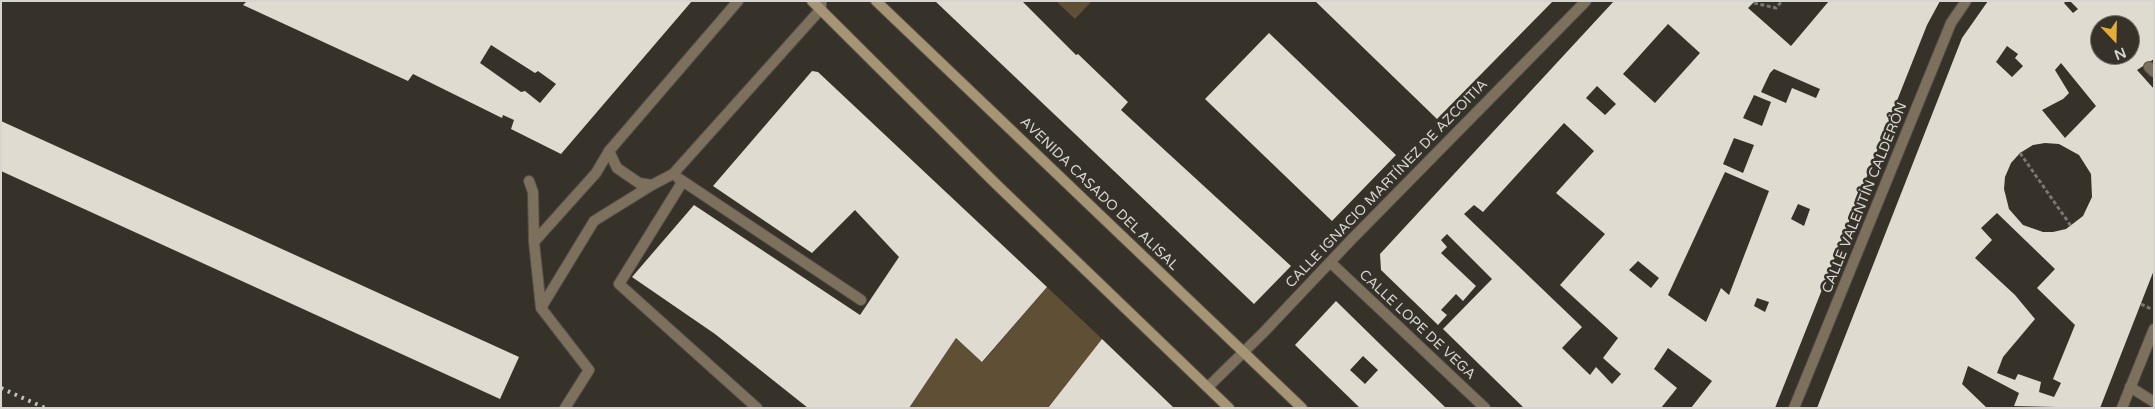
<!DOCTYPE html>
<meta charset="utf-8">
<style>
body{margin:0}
#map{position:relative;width:2155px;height:409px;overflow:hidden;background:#36322a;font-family:"Varela Round",sans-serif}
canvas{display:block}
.frame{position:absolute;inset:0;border:2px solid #d8d5d0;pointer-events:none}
.north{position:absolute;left:2090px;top:15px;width:50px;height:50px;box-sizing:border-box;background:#36322a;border:1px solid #77736c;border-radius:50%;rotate:159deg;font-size:14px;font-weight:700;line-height:20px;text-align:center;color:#d8d5d0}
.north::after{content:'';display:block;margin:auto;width:18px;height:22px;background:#e5ad35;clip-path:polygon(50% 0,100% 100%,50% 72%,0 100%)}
</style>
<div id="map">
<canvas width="2155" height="409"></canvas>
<div class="frame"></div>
<div class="north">N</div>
</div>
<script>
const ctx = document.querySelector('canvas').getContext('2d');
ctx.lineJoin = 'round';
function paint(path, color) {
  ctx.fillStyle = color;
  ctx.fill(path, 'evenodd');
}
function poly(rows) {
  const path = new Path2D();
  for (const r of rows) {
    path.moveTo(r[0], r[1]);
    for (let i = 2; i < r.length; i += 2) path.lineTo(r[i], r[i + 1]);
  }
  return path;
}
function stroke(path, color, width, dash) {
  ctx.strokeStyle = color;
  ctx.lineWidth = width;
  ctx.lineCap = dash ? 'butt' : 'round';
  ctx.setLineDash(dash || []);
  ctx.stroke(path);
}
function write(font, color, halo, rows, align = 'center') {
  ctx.font = font + ' "Varela Round",sans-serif';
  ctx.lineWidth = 5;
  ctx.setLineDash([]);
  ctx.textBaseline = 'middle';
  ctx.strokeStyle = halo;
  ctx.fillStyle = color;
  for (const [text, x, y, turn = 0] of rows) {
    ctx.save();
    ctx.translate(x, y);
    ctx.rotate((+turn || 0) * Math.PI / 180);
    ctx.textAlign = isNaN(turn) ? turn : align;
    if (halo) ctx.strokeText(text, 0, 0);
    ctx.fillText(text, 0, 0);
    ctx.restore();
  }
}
const green = poly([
 [1056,1,1092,1,1075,19],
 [1047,287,1102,339,1048,408,909,408,956,338,983,362]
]);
const building = poly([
 [247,1,692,1,561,154,511,129,514,120,503,115,502,118,413,74,408,81,243,5],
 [491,45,535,73,538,71,556,84,540,103,525,91,521,92,480,63],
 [935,1,1022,1,1076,55,1078,54,1128,102,1121,110,1291,266,1254,304],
 [1315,1,1553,1,1437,119],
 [1614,1,1755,1,1748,8,1791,46,1829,1,1940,1,1927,25,1775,408,1691,408,1712,381,1668,348,1654,369,1677,388,1661,408,1524,408,1443,329,1492,279,1447,234,1441,240,1447,247,1441,253,1476,286,1463,301,1456,294,1441,310,1447,315,1438,325,1381,270,1380,254],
 [1668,24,1700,53,1655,103,1623,74],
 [1774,69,1820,89,1816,98,1792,88,1786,103,1761,92,1770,73],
 [1597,86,1616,104,1605,115,1586,98],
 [1754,95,1771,102,1762,126,1743,118],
 [1564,123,1594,151,1556,193,1605,234,1560,285,1618,338,1603,358,1621,374,1612,384,1596,367,1590,375,1562,348,1582,327,1464,214,1474,205,1483,212],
 [1734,138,1754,145,1743,173,1723,164],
 [1725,172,1769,191,1729,295,1721,288,1706,322,1668,295],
 [1798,204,1810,209,1804,226,1791,219],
 [1638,261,1659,278,1651,288,1629,270],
 [1757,298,1769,302,1765,312,1754,306],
 [1988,1,2066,1,2064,3,2073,13,2078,9,2070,1,2154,1,2154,59,2137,70,2154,89,2154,270,2100,408,2014,406,2019,393,1968,366,1962,384,1987,408,1817,408,1962,38],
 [2100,25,2130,25,2130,55,2100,55],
 [2007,46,2018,54,2015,58,2023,66,2012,77,1996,62],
 [2061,63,2096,106,2065,138,2042,110,2063,99,2069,93,2055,70],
 [2045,143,2059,144,2079,155,2091,174,2092,197,2083,216,2066,229,2053,232,2043,232,2023,225,2009,209,2004,189,2005,177,2011,163,2020,153,2033,145],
 [1997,213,2055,269,2037,288,2075,325,2053,379,2061,383,2054,397,2039,392,2041,382,2018,374,2015,380,1997,373,2003,357,2035,319,2015,295,1975,258,1992,240,1981,228],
 [1269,33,1396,155,1332,221,1205,99],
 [812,71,818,72,1047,287,982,362,956,338,909,408,808,408,715,334,632,277,694,205,860,315,899,257,855,210,812,253,713,186],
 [1,121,519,357,500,399,1,171],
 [1336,301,1385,349,1446,408,1360,408,1295,345],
 [1363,356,1378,370,1365,384,1350,370],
 [1102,339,1174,408,1048,408]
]);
const path = poly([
 [1754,3,1776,8,1782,1],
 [2020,153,2071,226],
 [2141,304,2151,309]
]);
const lane = poly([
 [2149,67,2154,72],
 [529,181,533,192,534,242,541,308,589,370,565,408],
 [534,242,596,173,609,151],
 [541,308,594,221,652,185]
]);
const street = poly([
 [738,1,609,151,617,168,639,183,652,185,673,174,821,9,821,1],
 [678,178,861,300],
 [683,181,619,284,757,408],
 [1330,262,1485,408],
 [1208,387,1263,333,1351,240,1586,1],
 [2130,387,2154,402],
 [1794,408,1951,23,1966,1],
 [2122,408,2154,329]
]);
const secondary = poly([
 [812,1,997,185,1229,408],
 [876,1,1302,408]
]);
const rail = poly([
 [1,388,45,408]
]);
const streetNames = [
 ["CALLE IGNACIO MARTÍNEZ DE AZCOITIA",1387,184,-46],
 ["AVENIDA CASADO DEL ALISAL",1099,194,44],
 ["CALLE VALENTÍN CALDERÓN",1865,198,-68],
 ["CALLE LOPE DE VEGA",1417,325,43]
];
paint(green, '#5f5035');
paint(building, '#e0dbd1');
stroke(lane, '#534f48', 12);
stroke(street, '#534f48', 12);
stroke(secondary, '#534f48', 12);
stroke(path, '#7a7670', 3, [4, 2.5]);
stroke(lane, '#7d715e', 10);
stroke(street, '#7d715e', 10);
stroke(secondary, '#a69575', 10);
stroke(rail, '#c7c4bf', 4, [2.5, 5]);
write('14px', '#d8d5d0', '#36322a', streetNames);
</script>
